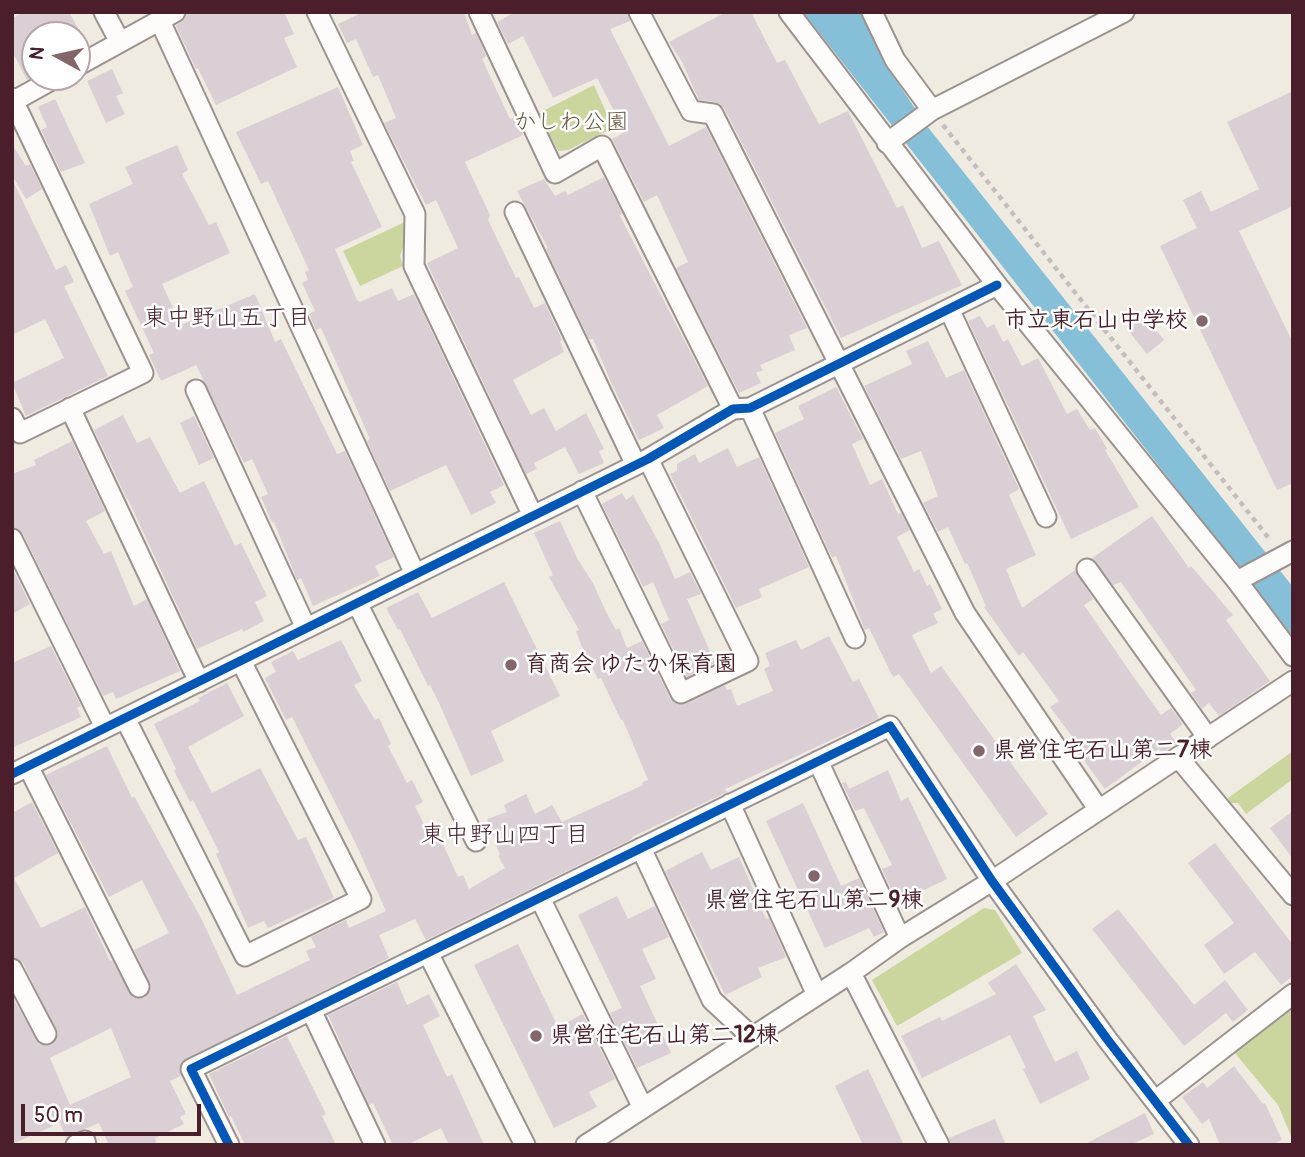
<!DOCTYPE html>
<meta charset="utf-8">
<style>
body{margin:0}
#map{position:relative;width:1305px;height:1157px;overflow:hidden;background:#f0ebe0;font-family:Pangolin,sans-serif}
canvas{display:block}
.frame{position:absolute;inset:0;border:14px solid #4a1f2b;pointer-events:none}
.north{position:absolute;left:21px;top:21px;width:70px;height:70px;box-sizing:border-box;background:#fff;border:2px solid #b7a5aa;border-radius:50%;rotate:278deg;font-size:19px;font-weight:700;line-height:28px;text-align:center;color:#4a1f2b}
.north::after{content:'';display:block;margin:auto;width:24px;height:32px;background:#84666a;clip-path:polygon(50% 0,100% 100%,50% 72%,0 100%)}
.scale{position:absolute;left:21px;top:1104px;width:180px;height:32px;box-sizing:border-box;border:4px solid #4a1f2b;border-top:0;padding-left:9px;font-size:21px;line-height:24px;white-space:nowrap;color:#4a1f2b;-webkit-text-stroke:5px #fff;paint-order:stroke}
</style>
<div id="map">
<canvas width="1305" height="1157"></canvas>
<div class="frame"></div>
<div class="north">N</div>
<div class="scale">50 m</div>
</div>
<script>
const ctx = document.querySelector('canvas').getContext('2d');
ctx.lineJoin = 'round';
function paint(path, color) {
  ctx.fillStyle = color;
  ctx.fill(path, 'evenodd');
}
function poly(rows) {
  const path = new Path2D();
  for (const r of rows) {
    path.moveTo(r[0], r[1]);
    for (let i = 2; i < r.length; i += 2) path.lineTo(r[i], r[i + 1]);
  }
  return path;
}
function stroke(path, color, width, dash) {
  ctx.strokeStyle = color;
  ctx.lineWidth = width;
  ctx.lineCap = dash ? 'butt' : 'round';
  ctx.setLineDash(dash || []);
  ctx.stroke(path);
}
function write(font, color, halo, rows, align = 'center') {
  ctx.font = font + ' Pangolin,"Klee One",sans-serif';
  ctx.lineWidth = 5;
  ctx.setLineDash([]);
  ctx.textBaseline = 'middle';
  ctx.strokeStyle = halo;
  ctx.fillStyle = color;
  for (const [text, x, y, turn = 0] of rows) {
    ctx.save();
    ctx.translate(x, y);
    ctx.rotate((+turn || 0) * Math.PI / 180);
    ctx.textAlign = isNaN(turn) ? turn : align;
    if (halo) ctx.strokeText(text, 0, 0);
    ctx.fillText(text, 0, 0);
    ctx.restore();
  }
}
const green = poly([
 [594,85,613,128,568,150,558,151,539,113],
 [405,222,409,232,400,256,403,266,360,286,343,251],
 [1293,751,1293,779,1246,814,1238,803,1230,803,1228,798],
 [984,908,995,910,1022,953,897,1026,872,980],
 [1293,1006,1293,1141,1278,1105,1234,1052]
]);
const water = poly([
 [803,12,860,12,885,64,927,126,1293,587,1293,637]
]);
const building = poly([
 [24,12,69,12,82,35,35,35,35,75,27,80,12,51,12,18],
 [187,12,284,12,294,34,284,38,297,67,216,105,198,68,196,69,176,26,185,19],
 [363,12,464,12,472,35,476,33,486,56,482,59,510,119,515,117,523,135,465,162,490,215,488,220,516,278,519,277,534,308,545,303,562,340,560,341,564,352,513,380,531,415,544,408,556,431,586,413,604,449,599,451,604,463,579,474,565,447,534,463,537,469,526,474,427,263,458,248,436,200,426,205,384,123,396,118,378,75,373,77,356,39,347,43,338,24],
 [515,12,627,12,630,21,610,29,669,146,706,127,807,328,789,335,795,350,760,365,763,370,756,373,761,383,739,393,676,268,688,262,657,195,644,202,612,139,625,132,597,78,553,98,523,36,508,44,497,22],
 [726,12,751,12,777,63,785,60,819,124,848,111,897,208,903,205,922,248,939,241,962,285,841,338,724,108,715,102,699,100,682,62,669,42],
 [112,69,123,93,116,96,125,114,106,123,87,81],
 [338,87,363,145,350,151,354,161,351,162,382,227,335,249,357,300,360,302,392,288,398,301,414,294,504,485,490,492,496,503,471,515,446,465,390,491,367,441,370,439,321,328,316,330,309,314,315,311,302,283,308,280,305,272,309,270,268,181,261,184,236,132],
 [1293,91,1293,206,1239,231,1293,343,1293,483,1277,490,1160,246,1197,228,1183,200,1201,191,1211,212,1259,189,1227,122],
 [55,99,85,163,61,172,41,130,47,127,38,107],
 [12,144,26,166,30,164,42,189,26,199,12,175],
 [177,145,188,170,182,174,209,225,216,222,230,253,162,284,181,325,255,294,275,342,281,339,337,454,345,451,394,557,375,566,380,576,313,606,301,578,297,580,274,522,272,523,261,497,268,494,252,459,244,463,196,365,161,381,149,355,154,353,125,291,133,287,118,252,110,256,89,204,133,184,125,167],
 [604,177,622,213,620,216,708,386,657,415,664,428,639,440,610,380,593,339,589,339,546,249,548,248,517,191,544,179,555,196,565,191,568,195],
 [12,179,56,270,66,265,74,282,64,286,108,376,26,416,12,383,64,358,45,319,12,335],
 [1144,315,1164,340,1147,354,1127,329],
 [980,316,987,328,994,324,1003,342,1008,339,1022,366,1038,358,1067,414,1077,409,1090,430,1095,428,1107,449,1105,450,1139,507,1071,539,968,321],
 [928,341,946,378,964,370,1019,489,1009,495,1036,555,1006,569,1022,608,1075,570,1093,599,1084,605,1135,679,1161,715,1171,708,1183,724,1170,734,1177,743,1162,753,1159,749,1105,789,1079,754,1083,751,1050,707,1059,701,1023,652,1019,656,984,607,986,606,967,563,965,564,948,527,938,532,923,503,938,496,921,451,901,459,864,386,912,364,906,351],
 [836,387,863,439,852,444,870,485,882,479,898,514,901,513,910,530,897,537,914,572,919,569,927,586,930,584,942,609,933,614,938,623,912,635,931,673,941,666,1048,814,1016,837,899,674,893,677,869,628,865,630,836,556,832,558,775,433,804,419,798,406],
 [123,415,137,443,150,437,180,493,204,481,235,546,241,543,267,596,255,602,264,621,243,632,242,629,197,649,128,499,127,499,94,430],
 [194,416,214,458,199,465,180,423],
 [72,441,105,511,86,521,104,554,111,551,134,606,147,599,180,671,116,699,113,692,103,696,23,534,12,527,12,474,36,465,34,460],
 [728,448,737,467,759,457,809,567,759,589,762,597,736,608,670,474,677,471,677,464,695,454,699,463],
 [622,493,626,500,633,495,659,543,675,579,690,572,701,594,687,599,715,663,687,677,661,624,669,620,653,582,643,587,602,504],
 [1152,516,1189,568,1191,566,1233,615,1226,620,1270,681,1219,716,1209,703,1202,709,1191,693,1196,690,1121,582,1113,585,1092,558],
 [560,521,578,560,593,583,606,612,616,630,619,628,627,648,642,641,670,698,675,703,686,704,725,685,727,690,731,689,737,706,773,691,764,669,770,666,765,653,796,640,801,650,829,636,853,682,859,679,879,718,725,789,727,792,723,794,632,837,632,839,426,940,415,919,379,935,389,958,181,1062,179,1069,181,1076,170,1081,186,1114,180,1117,184,1124,155,1138,157,1145,109,1145,99,1123,66,1137,60,1123,12,1144,12,996,39,1044,46,1046,52,1044,58,1034,23,963,12,957,12,813,32,802,58,853,14,878,41,928,85,907,110,961,112,960,133,998,145,998,151,987,134,950,169,933,142,880,109,897,46,775,107,746,132,798,134,796,202,920,237,995,310,960,306,951,316,947,311,937,346,920,349,928,386,911,355,842,292,717,286,720,265,678,276,672,271,662,293,651,298,660,341,640,362,681,354,685,375,720,379,718,391,744,388,746,407,783,412,780,423,802,415,806,433,843,441,840,458,877,463,875,469,889,505,868,498,856,500,855,487,819,507,812,504,805,526,794,535,814,552,805,562,822,643,785,642,782,648,780,623,720,621,720,601,678,598,679,582,647,576,631,579,630,549,577,553,575,534,533],
 [111,1028,131,1077,70,1105,50,1058],
 [12,567,30,604,12,614],
 [504,582,560,696,491,731,504,761,471,776,439,703,430,685,428,686,400,629,398,630,386,608,418,592,432,618],
 [51,646,81,706,77,708,81,717,12,748,12,663],
 [227,683,244,716,188,747,212,793,260,768,298,840,306,837,334,898,268,928,264,921,248,928,216,854,219,852,193,800,190,802,174,771,176,769,154,724,200,701,198,698],
 [888,770,901,801,908,797,947,879,897,903,882,869,892,865,864,808,855,811,842,783,846,782,849,789],
 [803,803,841,886,859,878,884,932,874,937,869,928,825,948,766,821],
 [1293,811,1293,859,1270,828],
 [1215,843,1293,945,1293,976,1281,985,1255,952,1224,974,1204,945,1234,923,1188,863],
 [702,852,711,870,739,857,766,919,769,918,786,957,758,968,762,977,725,995,665,871],
 [617,896,628,919,655,906,669,937,642,949,656,979,640,986,671,1053,637,1068,610,1013,622,1008,578,915],
 [1118,909,1194,1005,1225,980,1248,1010,1233,1022,1226,1013,1184,1046,1092,929],
 [518,944,558,1027,583,1014,615,1079,589,1092,597,1107,554,1128,474,965],
 [1016,964,1046,1010,1033,1016,1055,1062,1077,1051,1090,1079,1040,1104,1023,1069,1026,1068,1010,1035,922,1078,901,1036,940,1017,942,1021,996,994,988,983],
 [397,982,407,1005,429,994,440,1016,423,1025,447,1077,452,1074,484,1145,449,1145,441,1128,407,1145,393,1145,373,1103,369,1105,328,1015],
 [287,1036,326,1114,322,1116,336,1145,245,1145,231,1116,229,1117,209,1074],
 [1234,1066,1263,1104,1265,1103,1282,1140,1270,1145,1220,1145,1209,1119,1202,1124,1182,1097,1203,1082,1207,1088],
 [868,1069,904,1145,863,1145,835,1086],
 [1145,1113,1154,1134,1130,1145,1083,1145],
 [995,1119,1006,1145,951,1145,949,1138]
]);
const path = poly([
 [943,125,1271,541]
]);
const minor = poly([
 [104,12,120,42],
 [317,12,415,214,414,266,533,516],
 [479,12,555,173,602,146,733,409],
 [639,12,691,111,713,114,965,613,1099,810],
 [789,12,997,285,1237,581,1293,656],
 [872,12,895,60,932,110],
 [160,21,415,574],
 [77,66,175,12],
 [12,98,143,373,20,433,12,418],
 [12,102,57,77],
 [887,143,932,110,1124,12],
 [515,212,636,465],
 [949,309,1046,517],
 [196,390,306,628],
 [70,408,199,682],
 [750,408,855,638],
 [582,491,681,693,748,661,648,459],
 [12,539,105,727],
 [1087,569,1208,738],
 [1237,581,1293,551],
 [357,603,476,841],
 [125,718,245,956,361,899,241,661],
 [1178,757,1293,895],
 [818,761,900,938],
 [28,766,139,987],
 [12,774,648,459,733,409,750,408,997,285],
 [730,804,817,995],
 [641,848,712,1000,752,1037],
 [540,898,643,1108],
 [428,953,525,1145],
 [12,969,46,1034],
 [851,973,939,1145],
 [311,1010,375,1145],
 [1155,1101,1293,994],
 [76,1145,85,1141,86,1145],
 [229,1145,191,1069,890,726,992,881,1107,1039,1189,1145],
 [586,1145,851,973,900,938,992,881,1293,681]
]);
const cycleway = poly([
 [12,774,648,459,733,409,750,408,997,285],
 [229,1145,191,1069,890,726,992,881,1107,1039,1189,1145]
]);
const markers = [
 [1202,321,7,"#84666a"],
 [511,665,7,"#84666a"],
 [979,751,7,"#84666a"],
 [814,876,7,"#84666a"],
 [536,1036,7,"#84666a"]
];
const parkNames = [
 ["かしわ公園",571,123]
];
const poiNames = [
 ["市立東石山中学校",1188,321,"right"],
 ["育商会 ゆたか保育園",525,665],
 ["県営住宅石山第二7棟",993,751],
 ["県営住宅石山第二9棟",814,901,"center"],
 ["県営住宅石山第二12棟",550,1036]
];
const neighbourhoodNames = [
 ["東中野山五丁目",227,319],
 ["東中野山四丁目",505,836]
];
paint(green, '#cbd69f');
paint(water, '#86c0d8');
paint(building, '#d9cfd4');
stroke(minor, '#9c928f', 23);
stroke(path, '#c4bfbe', 4.5, [5, 5]);
stroke(minor, '#fdfcfa', 19);
stroke(cycleway, '#0057b8', 9);
for (const [x, y, r, color] of markers) {
  const dot = new Path2D();
  dot.arc(x, y, r, 0, 2 * Math.PI);
  ctx.fillStyle = color;
  ctx.fill(dot);
  stroke(dot, '#fff', 2.5);
}
write('23px', '#6c5941', '#fff', parkNames);
write('bold 23px', '#4a1f2b', '#fff', poiNames, 'left');
write('24px', '#4a1f2b', '#fff', neighbourhoodNames);
</script>
